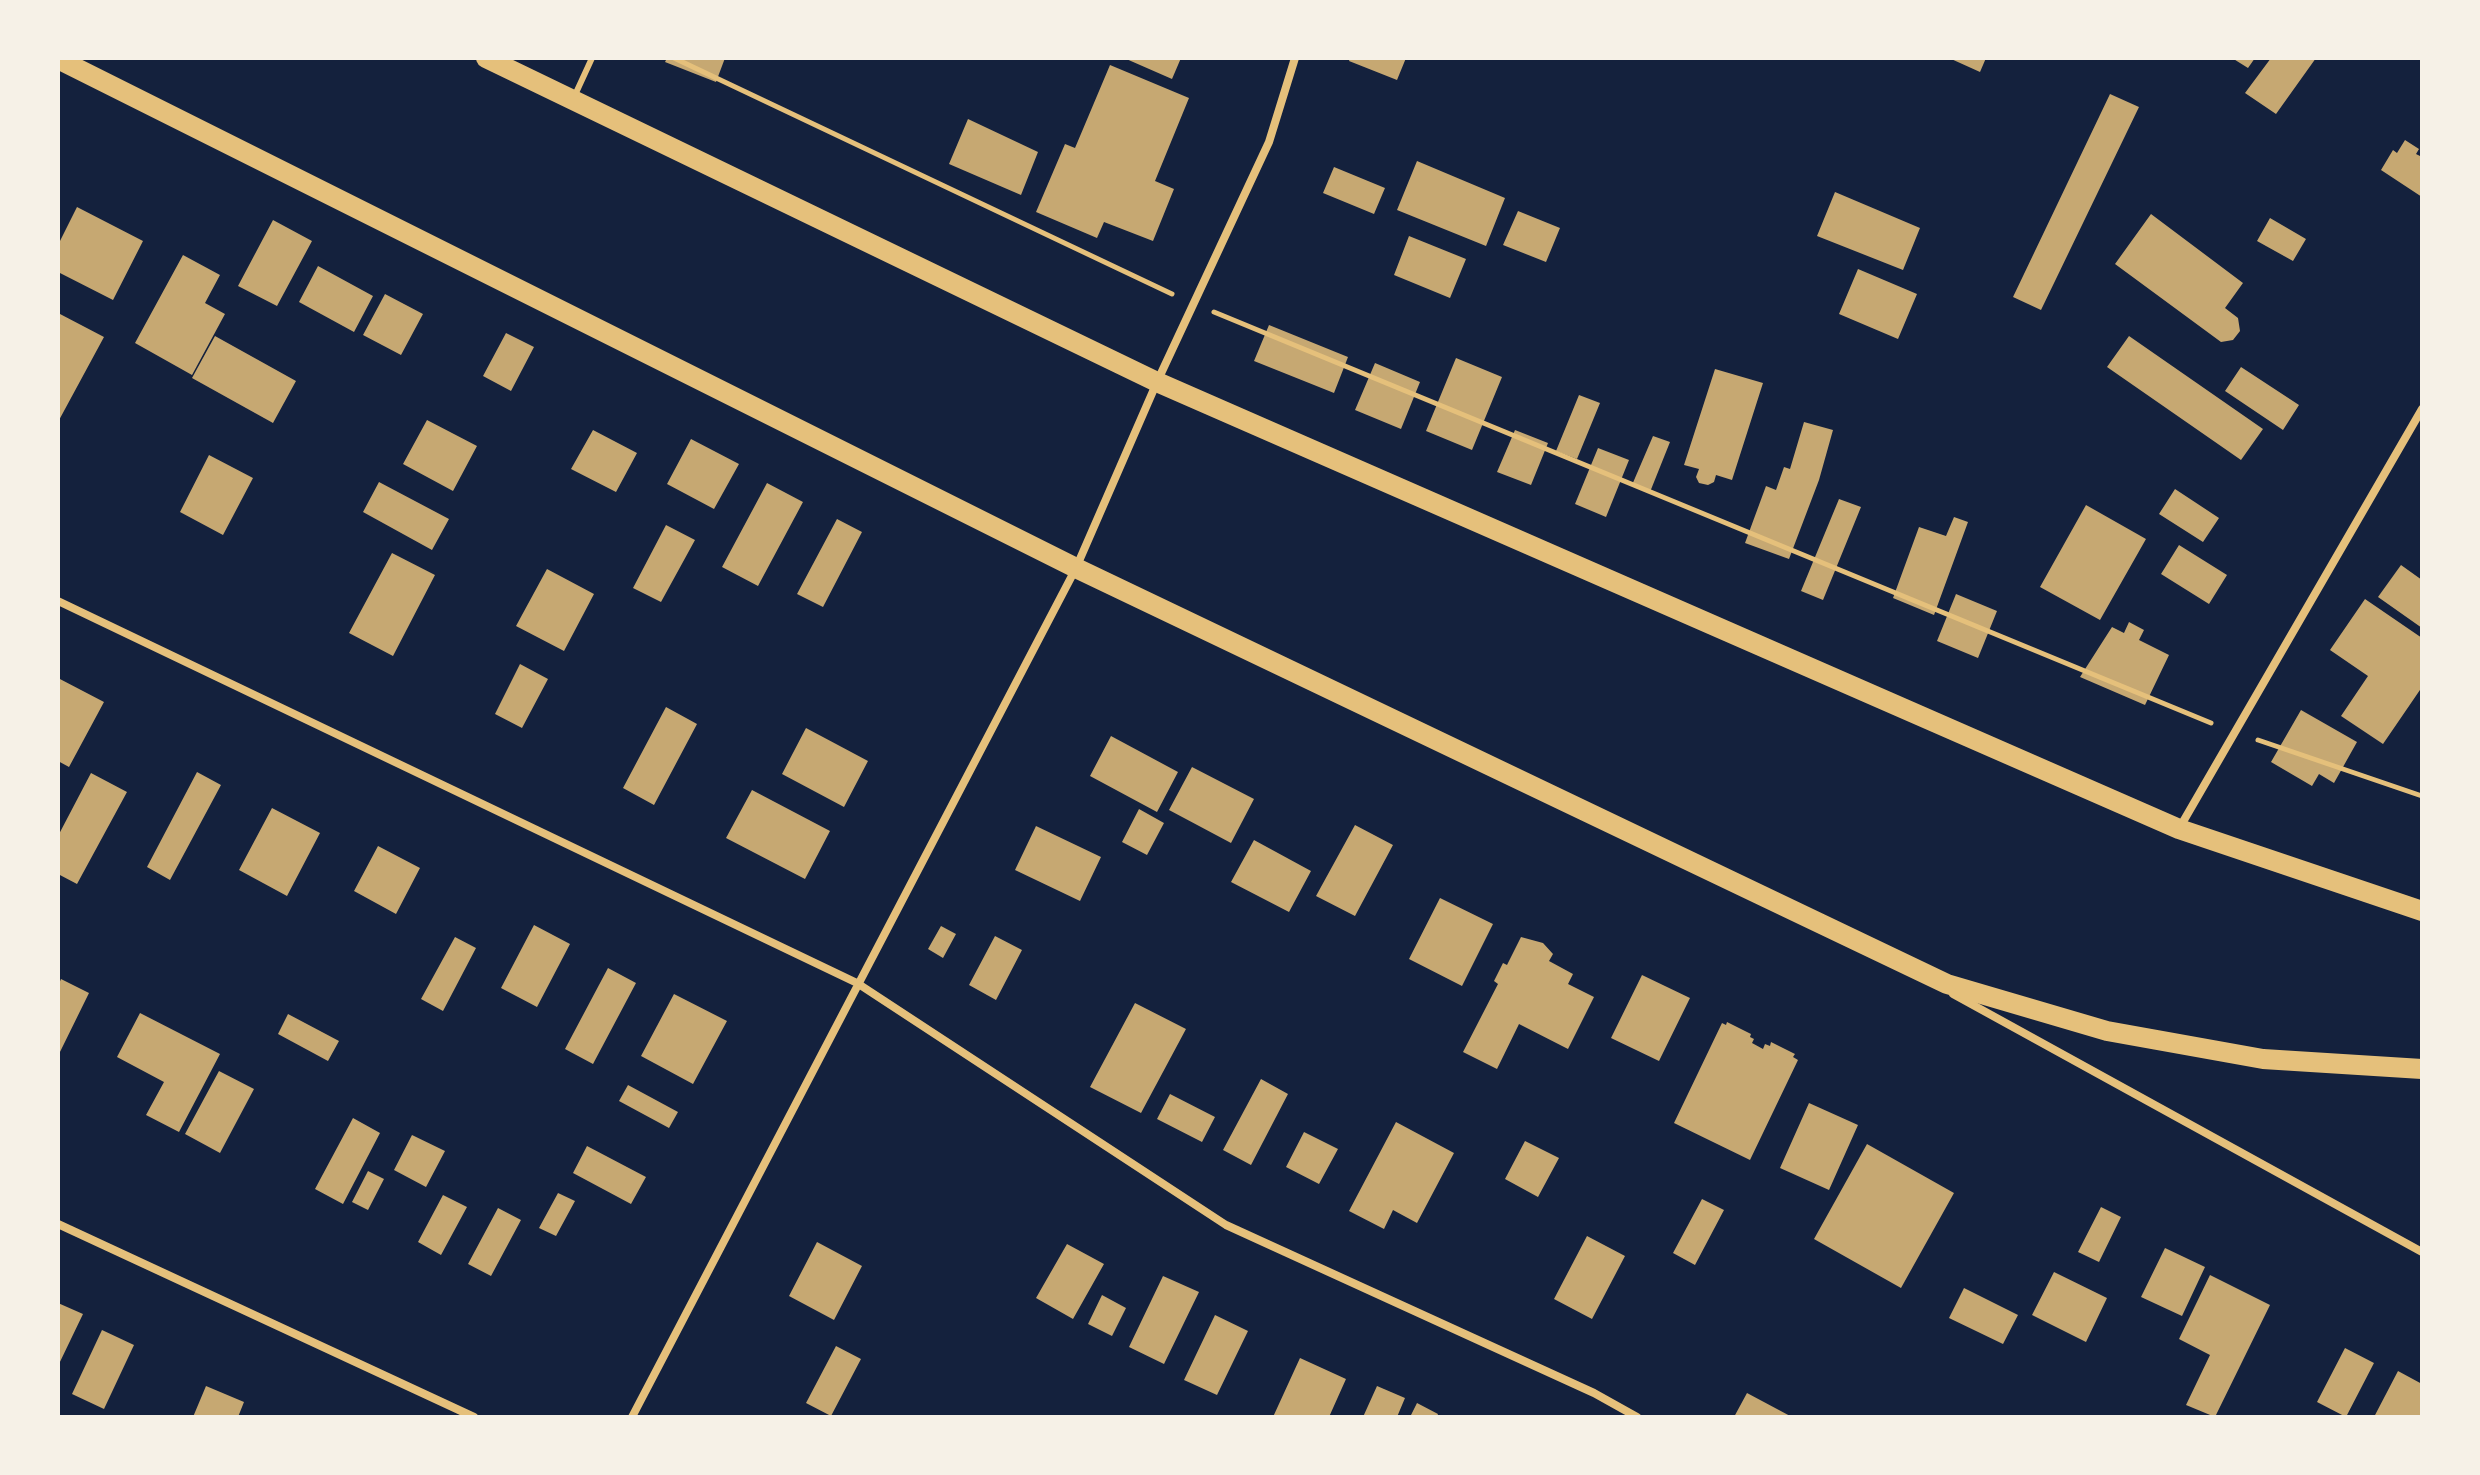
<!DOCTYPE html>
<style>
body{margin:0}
#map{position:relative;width:2480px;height:1475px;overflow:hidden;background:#14213d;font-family:"Source Sans 3",sans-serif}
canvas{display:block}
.frame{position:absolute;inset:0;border:60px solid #f6f1e7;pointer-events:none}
</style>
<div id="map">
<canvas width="2480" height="1475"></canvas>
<div class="frame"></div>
</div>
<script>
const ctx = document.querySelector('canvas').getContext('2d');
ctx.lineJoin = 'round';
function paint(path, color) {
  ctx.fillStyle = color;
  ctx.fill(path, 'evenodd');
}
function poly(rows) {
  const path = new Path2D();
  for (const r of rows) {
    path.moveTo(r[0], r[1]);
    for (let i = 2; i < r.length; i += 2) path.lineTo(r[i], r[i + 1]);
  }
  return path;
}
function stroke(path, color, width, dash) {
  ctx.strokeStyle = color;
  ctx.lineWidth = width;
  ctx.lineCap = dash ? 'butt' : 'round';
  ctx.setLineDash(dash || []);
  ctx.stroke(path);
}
const building = poly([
 [667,58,725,58,716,82,665,62],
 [1124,58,1181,58,1172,79],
 [1350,58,1406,58,1397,80,1349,61],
 [1949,58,1986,58,1980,72],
 [2232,58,2255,58,2248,68],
 [2271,58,2316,58,2276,114,2245,93],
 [1110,65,1189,98,1155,181,1174,189,1153,241,1104,222,1097,238,1036,212,1065,144,1075,148],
 [2110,94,2139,107,2041,310,2013,297],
 [968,119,1038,152,1021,195,949,164],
 [2405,140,2419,149,2416,154,2422,157,2422,197,2381,170,2393,150,2397,153],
 [1417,161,1505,198,1486,246,1397,210],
 [1334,167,1385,188,1374,214,1323,193],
 [1835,192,1920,228,1903,270,1817,236],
 [77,207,143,241,113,300,58,272,58,245],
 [1518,211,1560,228,1546,262,1503,245],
 [2151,214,2243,283,2225,308,2238,318,2240,331,2233,340,2221,342,2115,264],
 [2270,218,2306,239,2293,261,2257,241],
 [273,220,312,241,277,306,238,286],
 [1409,236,1466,259,1450,298,1394,275],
 [183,255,220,275,205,303,225,314,192,375,135,343],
 [318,266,373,296,354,332,299,302],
 [1858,269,1917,294,1898,339,1839,314],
 [385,294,423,314,401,355,363,335],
 [60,314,104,337,58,422,58,318],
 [1269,325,1348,357,1334,393,1254,361],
 [506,333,534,347,511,391,483,376],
 [215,336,296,381,273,423,192,378],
 [2129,336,2263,429,2241,460,2107,367],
 [1456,358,1502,377,1472,450,1426,431],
 [1375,363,1420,382,1401,429,1355,410],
 [2241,367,2299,405,2283,430,2225,391],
 [1715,369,1763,383,1732,480,1716,475,1714,482,1708,485,1699,483,1696,477,1699,469,1684,465],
 [1579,395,1600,403,1577,459,1556,451],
 [427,420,477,446,453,491,403,464],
 [1804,422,1833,430,1819,480,1789,559,1745,543,1766,486,1776,490,1784,467,1790,469],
 [593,430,637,453,616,492,571,469],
 [1515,430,1548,443,1531,485,1497,472],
 [1653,436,1670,442,1650,492,1632,485],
 [691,439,739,464,714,509,667,484],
 [1598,448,1629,460,1606,517,1575,504],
 [209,455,253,478,223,535,180,512],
 [379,482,449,519,432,550,363,512],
 [767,483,803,502,758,586,722,567],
 [2175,489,2219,518,2203,542,2159,514],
 [1839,499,1861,507,1823,600,1801,591],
 [2086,505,2146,539,2100,620,2040,587],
 [1954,517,1968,522,1934,615,1893,598,1919,527,1946,536],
 [837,519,862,532,823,607,797,594],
 [666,525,695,540,661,602,633,588],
 [2179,545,2227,575,2209,604,2161,574],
 [392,553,435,575,393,656,349,633],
 [2401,565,2422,580,2422,628,2378,597],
 [547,569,594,594,564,651,516,626],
 [1956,594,1997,611,1978,658,1937,641],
 [2365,599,2422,638,2422,687,2383,744,2341,716,2368,676,2330,650],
 [2129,622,2144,630,2139,640,2169,655,2145,705,2080,677,2112,627,2124,633],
 [520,664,548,679,522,728,495,714],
 [58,678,104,702,69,767,58,761],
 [666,707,697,724,654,805,623,788],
 [2301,710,2357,742,2334,783,2319,774,2312,786,2271,762],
 [806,728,868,761,844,807,782,774],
 [1111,736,1178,772,1157,812,1090,776],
 [1192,767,1254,799,1231,843,1169,810],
 [197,772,221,785,170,880,147,867],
 [91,773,127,792,77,884,58,874,58,836],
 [752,790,830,831,805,879,726,838],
 [272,808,320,833,287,896,239,870],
 [1139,809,1164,823,1147,855,1122,842],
 [1355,825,1393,845,1355,916,1316,896],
 [1036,826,1101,857,1080,901,1015,870],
 [1254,840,1311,871,1289,912,1231,882],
 [378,846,420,868,396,914,354,891],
 [1440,898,1493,924,1462,986,1409,959],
 [534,925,570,944,537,1007,501,988],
 [941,926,956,934,943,958,928,949],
 [995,936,1022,950,996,1000,969,985],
 [455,937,476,948,443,1011,421,999],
 [1521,937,1543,943,1553,954,1549,961,1573,974,1568,984,1594,997,1568,1049,1519,1024,1497,1069,1463,1052,1498,984,1494,981,1503,963,1507,965],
 [608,968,636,983,593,1064,565,1049],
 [1642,975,1690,998,1659,1061,1611,1038],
 [61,979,89,993,58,1056,58,986],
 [674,994,727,1021,693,1084,641,1056],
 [1135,1003,1186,1029,1141,1113,1090,1087],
 [140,1013,220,1054,179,1132,146,1115,164,1082,117,1057],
 [288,1014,339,1041,328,1061,278,1034],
 [1727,1022,1751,1034,1750,1037,1754,1039,1752,1043,1763,1049,1765,1044,1770,1046,1771,1042,1795,1054,1793,1057,1798,1060,1750,1160,1674,1123,1722,1023,1726,1025],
 [219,1071,254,1089,220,1153,185,1134],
 [1261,1079,1288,1094,1251,1165,1223,1150],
 [628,1085,678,1112,669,1128,619,1101],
 [1170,1094,1215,1117,1202,1142,1157,1119],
 [1809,1103,1858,1125,1829,1190,1780,1168],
 [353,1118,380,1133,343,1204,315,1189],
 [1396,1122,1454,1153,1417,1223,1393,1210,1384,1229,1349,1211],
 [1304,1132,1338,1149,1319,1184,1286,1167],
 [412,1135,445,1151,426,1187,394,1170],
 [1525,1141,1559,1158,1538,1197,1505,1179],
 [1867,1144,1954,1193,1901,1288,1814,1239],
 [587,1146,646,1177,631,1204,573,1173],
 [368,1171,384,1179,368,1210,352,1202],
 [558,1193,575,1201,556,1236,539,1228],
 [443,1195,467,1207,441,1255,418,1242],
 [1702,1199,1724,1210,1695,1265,1673,1253],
 [2101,1207,2121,1217,2099,1262,2078,1252],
 [498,1208,521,1220,491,1276,468,1264],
 [1587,1236,1625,1256,1592,1319,1554,1299],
 [817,1242,862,1266,834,1320,789,1296],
 [1067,1244,1104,1264,1073,1319,1036,1298],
 [2165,1248,2205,1267,2182,1316,2141,1297],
 [2054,1272,2107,1298,2086,1342,2032,1315],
 [2210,1275,2270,1305,2215,1417,2186,1405,2210,1355,2179,1339],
 [1163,1276,1199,1292,1164,1364,1129,1347],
 [1964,1288,2018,1315,2003,1344,1949,1318],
 [1102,1295,1126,1308,1112,1336,1088,1324],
 [58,1303,83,1314,58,1366],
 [1215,1315,1248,1331,1217,1395,1184,1380],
 [102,1330,134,1345,104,1409,72,1394],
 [836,1346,861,1359,831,1416,806,1403],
 [2345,1348,2374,1363,2346,1417,2317,1402],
 [1300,1358,1346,1379,1329,1417,1273,1417],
 [2398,1371,2422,1384,2422,1417,2374,1417],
 [206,1386,244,1402,238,1417,193,1417],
 [1377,1386,1405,1398,1397,1417,1363,1417],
 [1747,1393,1792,1417,1734,1417],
 [1417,1403,1438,1414,1437,1417,1410,1417]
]);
const path = poly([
 [674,58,1172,294],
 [1214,312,2211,723],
 [2258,740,2422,796]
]);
const service = poly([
 [575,95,592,58]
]);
const minor = poly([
 [58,601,857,983,1226,1225,1594,1393,1637,1417],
 [2180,827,2422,409],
 [1953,994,2422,1252],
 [58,1224,474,1417],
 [632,1417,1076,568,1157,382,1269,142,1295,58]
]);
const primary = poly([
 [486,58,1157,382,2179,829,2422,911],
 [58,59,1076,568,1947,984,2107,1031,2263,1059,2422,1069]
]);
paint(building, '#c6a872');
stroke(path, '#e5c07b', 5);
stroke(service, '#e5c07b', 6);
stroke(minor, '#e5c07b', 8);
stroke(primary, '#e5c07b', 20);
</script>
